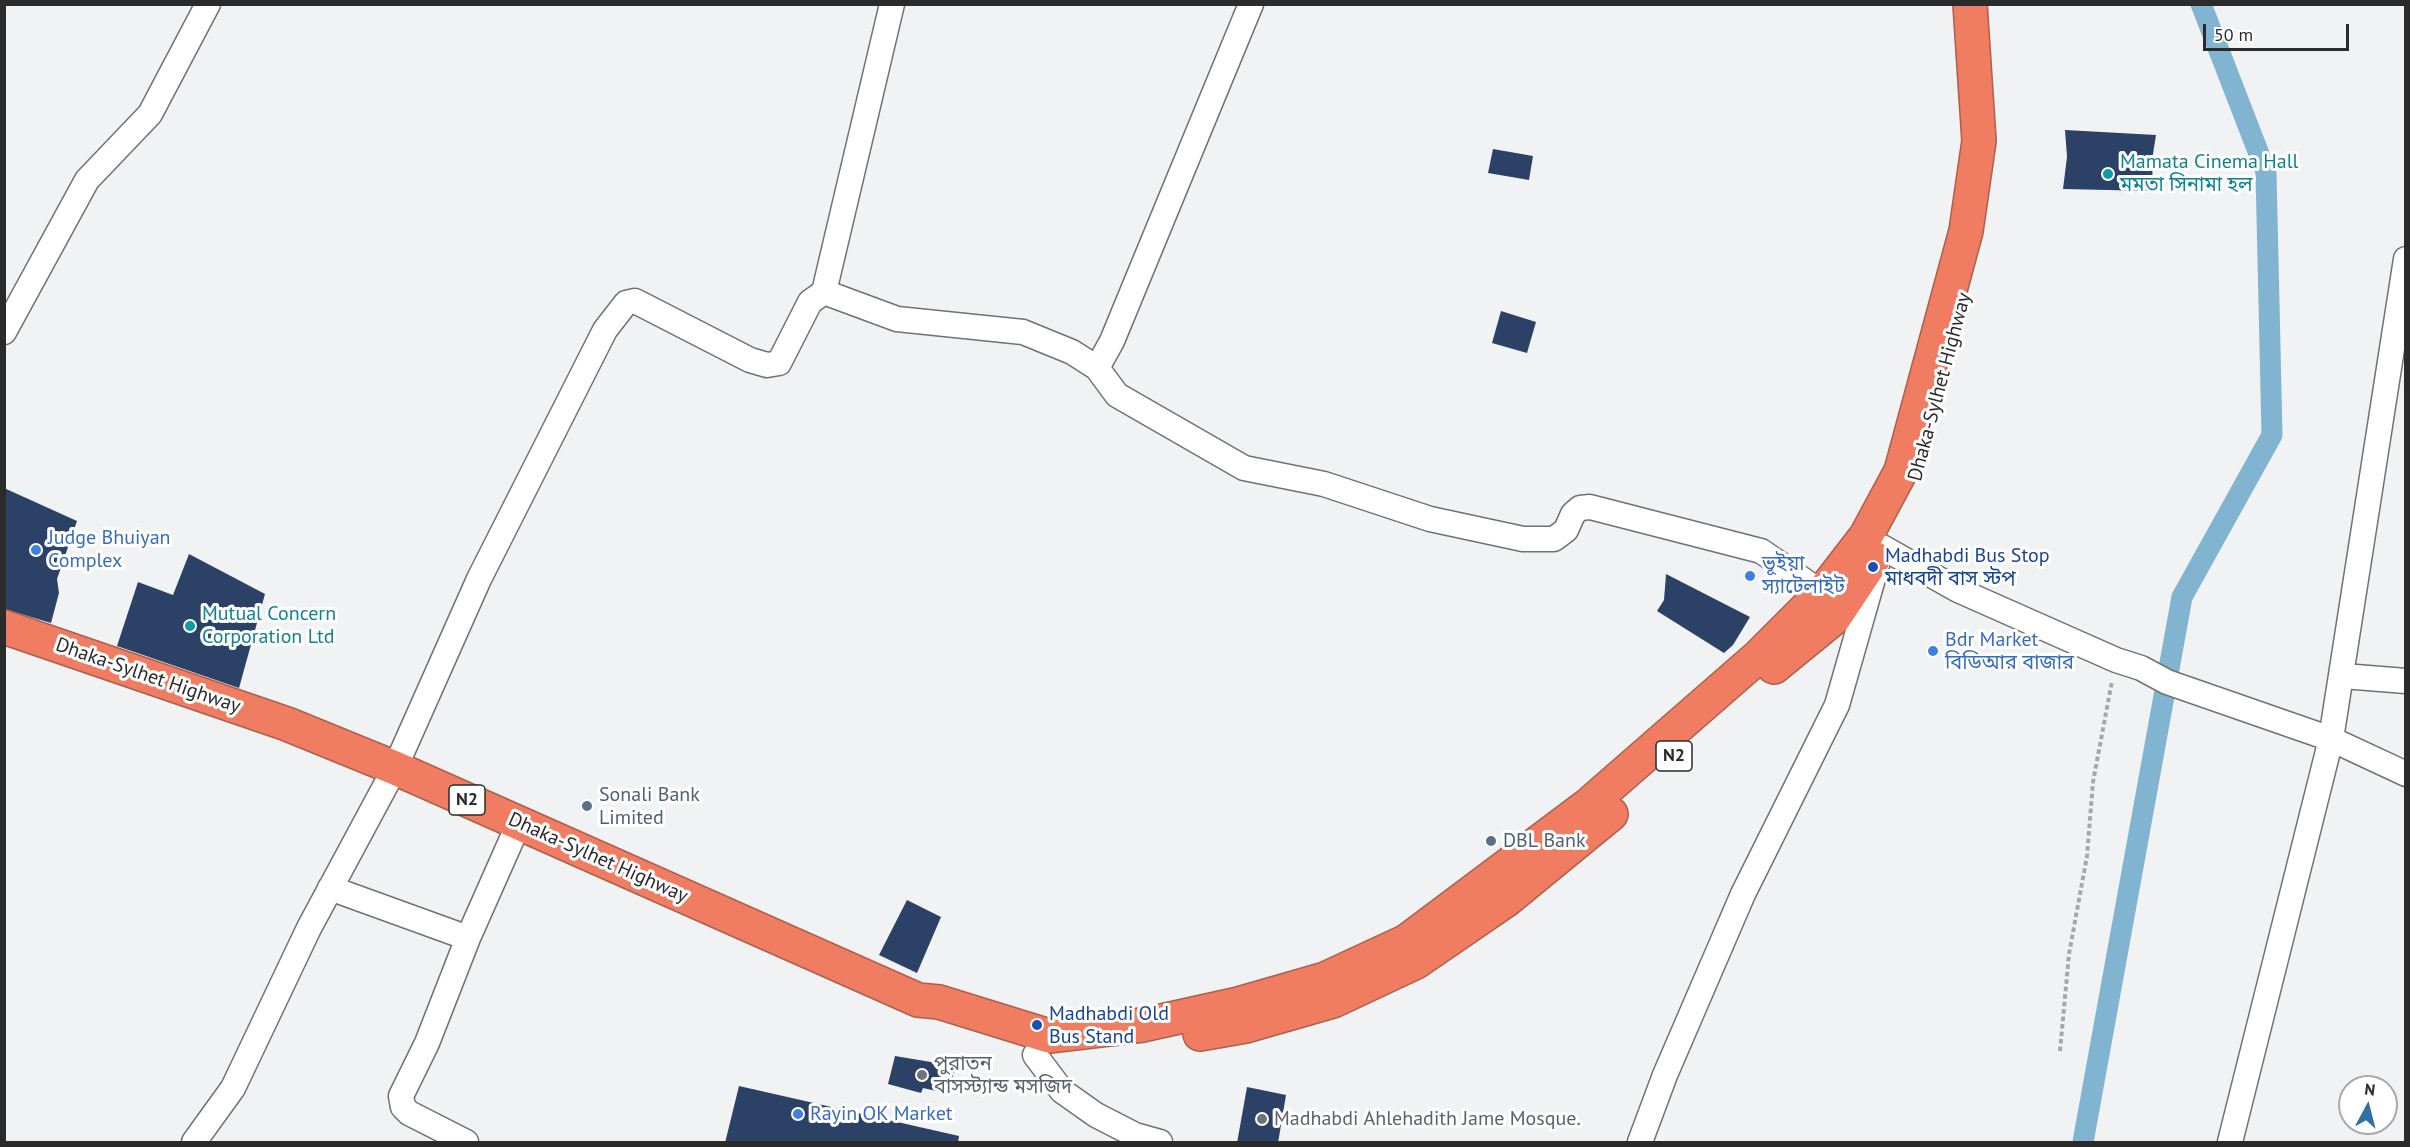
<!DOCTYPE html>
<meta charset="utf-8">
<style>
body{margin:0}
#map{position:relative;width:2410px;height:1147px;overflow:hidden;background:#f1f2f4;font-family:"PT Sans",sans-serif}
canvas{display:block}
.frame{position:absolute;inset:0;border:6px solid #2b2b2c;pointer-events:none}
.north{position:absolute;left:2338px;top:1075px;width:60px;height:60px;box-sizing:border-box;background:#fff;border:2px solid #aaaaab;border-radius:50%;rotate:7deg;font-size:16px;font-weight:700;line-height:24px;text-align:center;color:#2b2b2c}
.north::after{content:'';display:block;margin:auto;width:21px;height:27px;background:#306fa6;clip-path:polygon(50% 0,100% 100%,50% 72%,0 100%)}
.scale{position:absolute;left:2203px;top:24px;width:146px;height:27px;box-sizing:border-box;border:3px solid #2b2b2c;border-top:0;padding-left:8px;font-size:18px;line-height:21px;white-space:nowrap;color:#2b2b2c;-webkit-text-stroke:4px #fff;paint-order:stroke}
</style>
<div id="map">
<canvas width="2410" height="1147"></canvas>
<div class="frame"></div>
<div class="north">N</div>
<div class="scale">50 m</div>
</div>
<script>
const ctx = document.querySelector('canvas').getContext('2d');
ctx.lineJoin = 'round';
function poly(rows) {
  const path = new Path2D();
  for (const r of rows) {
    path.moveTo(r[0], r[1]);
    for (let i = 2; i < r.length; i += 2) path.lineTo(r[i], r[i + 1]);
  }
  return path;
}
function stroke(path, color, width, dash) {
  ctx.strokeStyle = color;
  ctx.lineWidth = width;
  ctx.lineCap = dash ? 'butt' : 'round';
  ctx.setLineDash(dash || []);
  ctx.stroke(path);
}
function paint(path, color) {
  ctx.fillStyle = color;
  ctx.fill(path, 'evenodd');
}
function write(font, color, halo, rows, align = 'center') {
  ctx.font = font + ' "PT Sans","Noto Sans Bengali",sans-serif';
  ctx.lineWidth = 6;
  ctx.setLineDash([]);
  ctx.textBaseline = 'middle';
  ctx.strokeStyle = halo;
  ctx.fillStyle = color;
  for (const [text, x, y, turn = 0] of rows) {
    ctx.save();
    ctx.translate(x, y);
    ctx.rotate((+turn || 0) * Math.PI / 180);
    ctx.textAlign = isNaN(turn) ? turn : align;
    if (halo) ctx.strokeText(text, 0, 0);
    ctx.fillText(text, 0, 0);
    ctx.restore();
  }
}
const canal = poly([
 [2083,1142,2182,597,2272,435,2266,172,2201,4]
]);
const building = poly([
 [2065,130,2156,135,2152,160,2153,191,2063,189,2067,157],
 [1493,149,1533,156,1529,180,1488,173],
 [1501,311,1536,322,1527,353,1492,343],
 [4,488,77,521,57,579,59,593,51,623,4,609],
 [189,554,265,594,239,688,117,646,138,582,173,595],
 [1666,574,1750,617,1733,645,1724,653,1657,611,1664,600],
 [907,900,941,917,917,973,879,955],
 [895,1056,955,1066,949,1094,923,1088,921,1093,888,1084],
 [739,1086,959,1136,958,1143,725,1143],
 [1247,1087,1286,1095,1278,1143,1237,1143]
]);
const path = poly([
 [2060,1051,2069,954,2087,856,2093,782,2112,681]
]);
const minor = poly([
 [1251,4,1112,341,1097,368,1117,395,1244,468,1324,484,1430,519,1523,539,1554,539,1566,530,1573,514,1580,508,1590,507,1761,551,1822,593],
 [824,292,897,319,1023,332,1072,352,1097,368],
 [4,332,87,180,150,114,208,4],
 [2343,676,2406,681],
 [330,888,468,938],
 [1035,1055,1062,1091,1096,1115,1135,1135,1160,1142],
 [194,1142,233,1088,309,928,395,768,479,579,605,330,626,303,635,301,750,360,767,365,779,363,810,302,824,292,892,4],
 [466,1142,409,1113,403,1107,401,1096,427,1043,468,938,519,823],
 [1640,1142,1665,1075,1743,894,1837,705,1882,547,1958,590,2116,660,2141,668,2167,682,2331,739,2406,774],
 [2230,1142,2331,739,2406,259]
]);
const highway = poly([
 [4,627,287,724,395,768,918,1000,939,1002,1049,1036,1143,1025,1238,1004,1325,979,1407,941,1587,806,1759,656,1822,593,1866,536,1901,471,1966,231,1979,141,1970,4],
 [1774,667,1834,618,1874,558],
 [1200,1034,1246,1026,1333,1001,1416,962,1505,901,1611,814]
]);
const markers = [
 [2108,174,6,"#0f9aa8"],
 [36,550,6,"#3f7fe0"],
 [1873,567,6,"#1a4fb4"],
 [1750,576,6,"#3f7fe0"],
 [190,626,6,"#0f9aa8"],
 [1933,651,6,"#3f7fe0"],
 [587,806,6,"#5c6f8a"],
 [1491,841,6,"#5c6f8a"],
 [1037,1025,6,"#1a4fb4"],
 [922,1075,6,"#6b7280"],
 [798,1114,6,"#3f7fe0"],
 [1262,1119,6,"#6b7280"]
];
const shields = [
 [1674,756,36],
 [467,800,36]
];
const shieldNames = [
 ["N2",1674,756],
 ["N2",467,800]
];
const cultureNames = [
 ["Mamata Cinema Hall",2120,162],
 ["মমতা সিনামা হল",2120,185],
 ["Mutual Concern",202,614],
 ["Corporation Ltd",202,637]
];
const streetNames = [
 ["Dhaka-Sylhet Highway",1940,387,-75],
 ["Dhaka-Sylhet Highway",148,676,19],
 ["Dhaka-Sylhet Highway",598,858,24]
];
const shopNames = [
 ["Judge Bhuiyan",48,538],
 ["Complex",48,561],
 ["ভূইয়া",1762,564],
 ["স্যাটেলাইট",1762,587],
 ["Bdr Market",1945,640],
 ["বিডিআর বাজার",1945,663],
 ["Rayin OK Market",810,1114]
];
const transitNames = [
 ["Madhabdi Bus Stop",1885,556],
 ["মাধবদী বাস স্টপ",1885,579],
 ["Madhabdi Old",1049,1014],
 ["Bus Stand",1049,1037]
];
const serviceNames = [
 ["Sonali Bank",599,795],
 ["Limited",599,818],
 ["DBL Bank",1503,841]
];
const worshipNames = [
 ["পুরাতন",934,1064],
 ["বাসস্ট্যান্ড মসজিদ",934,1087],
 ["Madhabdi Ahlehadith Jame Mosque.",1274,1119]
];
stroke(canal, '#80b4d0', 21);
paint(building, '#2c4166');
stroke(minor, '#717173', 27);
stroke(highway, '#ab604e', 36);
stroke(path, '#a7a7a9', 4, [4.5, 3]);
stroke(minor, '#fff', 24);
stroke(highway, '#f07d61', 33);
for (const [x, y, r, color] of markers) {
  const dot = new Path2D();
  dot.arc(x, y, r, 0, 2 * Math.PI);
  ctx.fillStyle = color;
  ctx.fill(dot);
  stroke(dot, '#fff', 2);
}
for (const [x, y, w] of shields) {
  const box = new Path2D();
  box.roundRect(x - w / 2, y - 15, w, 30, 4.5);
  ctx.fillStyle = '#fff';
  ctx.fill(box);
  stroke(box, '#2b2b2c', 1.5);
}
write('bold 18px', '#2b2b2c', null, shieldNames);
write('20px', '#0d838f', '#fff', cultureNames, 'left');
write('20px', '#2b2b2c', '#fff', streetNames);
write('20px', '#366cbe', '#fff', shopNames, 'left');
write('20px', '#164399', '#fff', transitNames, 'left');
write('20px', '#4e5e75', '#fff', serviceNames, 'left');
write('20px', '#5b616d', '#fff', worshipNames, 'left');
</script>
